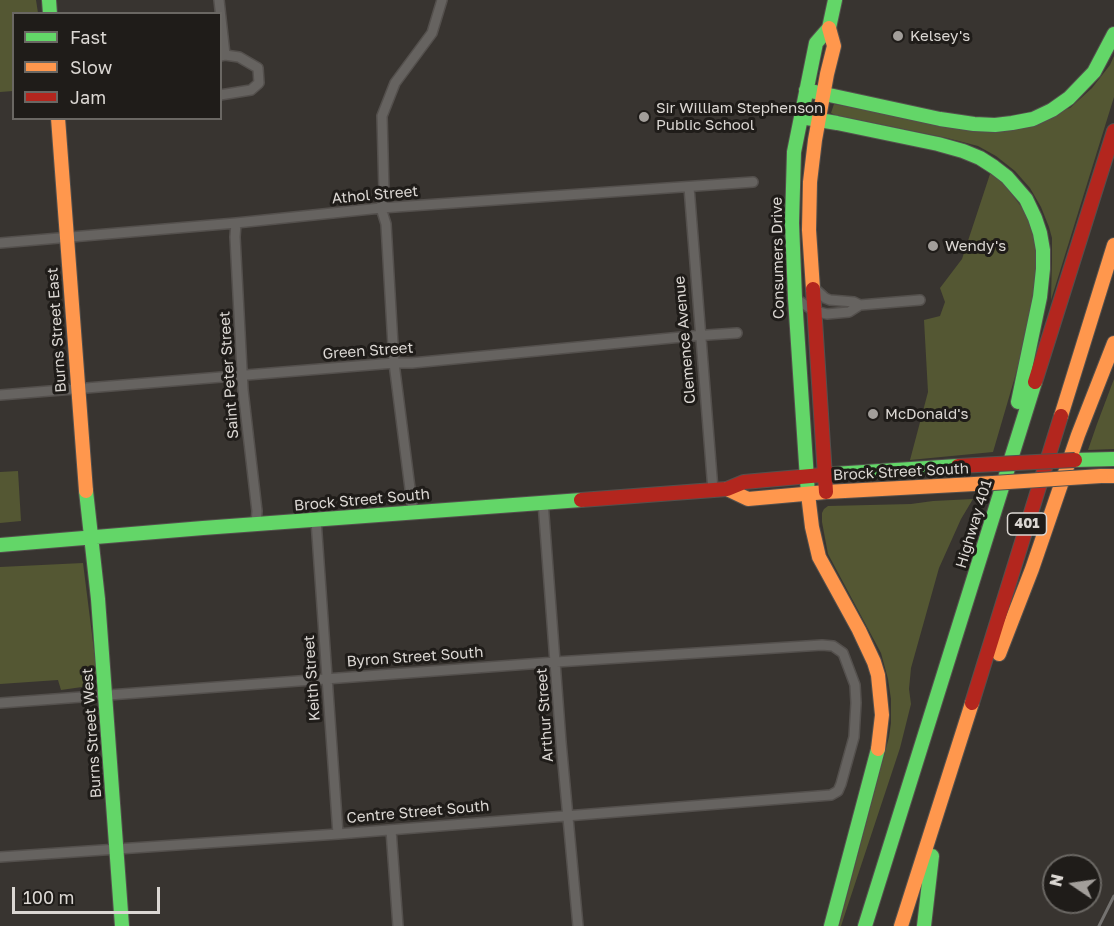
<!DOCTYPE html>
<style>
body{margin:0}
#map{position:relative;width:1114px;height:926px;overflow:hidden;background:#383430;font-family:"Golos Text",sans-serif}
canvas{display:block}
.legend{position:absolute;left:12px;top:12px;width:210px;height:108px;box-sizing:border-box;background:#1f1c19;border:2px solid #6a6763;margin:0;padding:8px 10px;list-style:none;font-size:18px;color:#dbd7d3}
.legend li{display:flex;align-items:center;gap:12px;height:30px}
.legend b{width:30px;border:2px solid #6a6763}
.north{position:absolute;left:1042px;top:854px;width:60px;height:60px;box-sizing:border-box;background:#1f1c19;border:2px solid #6a6763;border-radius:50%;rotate:283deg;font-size:16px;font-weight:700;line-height:24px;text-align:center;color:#dbd7d3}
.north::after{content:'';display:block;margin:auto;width:21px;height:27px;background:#a29e9a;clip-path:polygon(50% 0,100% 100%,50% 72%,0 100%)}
.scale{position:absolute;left:12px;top:887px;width:148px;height:27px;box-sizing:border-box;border:3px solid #dbd7d3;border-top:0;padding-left:8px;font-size:18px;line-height:21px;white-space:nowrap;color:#dbd7d3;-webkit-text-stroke:4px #1f1c19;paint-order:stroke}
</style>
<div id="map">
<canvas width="1114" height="926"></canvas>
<ul class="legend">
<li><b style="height:8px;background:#63d668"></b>Fast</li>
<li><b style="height:8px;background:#ff974d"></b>Slow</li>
<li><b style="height:8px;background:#b3261e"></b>Jam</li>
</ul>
<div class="north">N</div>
<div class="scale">100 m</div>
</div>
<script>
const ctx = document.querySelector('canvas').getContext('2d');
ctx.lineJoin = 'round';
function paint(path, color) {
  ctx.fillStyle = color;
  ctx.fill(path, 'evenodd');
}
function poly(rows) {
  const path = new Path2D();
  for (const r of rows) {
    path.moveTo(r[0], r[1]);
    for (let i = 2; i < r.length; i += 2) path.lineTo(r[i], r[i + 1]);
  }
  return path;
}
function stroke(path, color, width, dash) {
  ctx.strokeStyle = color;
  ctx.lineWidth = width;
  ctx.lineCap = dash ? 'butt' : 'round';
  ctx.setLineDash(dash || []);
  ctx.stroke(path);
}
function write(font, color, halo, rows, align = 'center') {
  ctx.font = font + ' "Golos Text",sans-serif';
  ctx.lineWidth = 6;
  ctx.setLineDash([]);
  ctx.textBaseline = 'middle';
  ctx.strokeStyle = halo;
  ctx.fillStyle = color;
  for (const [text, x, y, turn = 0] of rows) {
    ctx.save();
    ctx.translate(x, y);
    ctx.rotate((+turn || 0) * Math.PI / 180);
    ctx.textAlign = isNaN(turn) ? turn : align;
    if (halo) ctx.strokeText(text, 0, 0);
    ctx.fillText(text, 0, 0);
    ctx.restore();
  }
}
const green = poly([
 [0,0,36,0,38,13,14,14,13,91,0,92],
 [1114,56,1114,97,1051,300,1052,261,1052,238,1049,227,1041,207,1030,188,1015,171,996,156,978,146,947,138,835,115,831,113,834,104,967,130,1070,108,1092,88,1110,65],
 [992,168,1032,221,1038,253,1029,329,993,452,910,460,928,392,924,320,940,316,945,302,940,288,962,259],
 [1114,379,1114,449,1088,450,1097,424],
 [18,471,21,521,0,523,0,472],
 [973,499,961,519,939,568,911,668,909,689,911,704,900,748,841,926,839,926,889,737,891,723,891,699,888,679,881,653,828,554,822,522,822,513,824,509,828,506,911,504,933,501],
 [83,563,97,674,89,686,61,690,58,680,0,684,0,567]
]);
const street = poly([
 [219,0,225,55],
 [220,56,225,55,239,57,258,68,259,83,251,90,220,95],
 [689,187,713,490],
 [236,223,235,237,243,390,257,511,256,525],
 [0,243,236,223,381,208,753,182],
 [812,286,825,298,830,300,854,302,860,305,920,300],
 [795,298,814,311,827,314,849,312,860,305],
 [0,395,394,363,412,363,692,336,737,333],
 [543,502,561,742,578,926],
 [413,512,394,363,386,224,381,208,384,192,382,116,395,83,432,33,442,0],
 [316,520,338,834],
 [0,703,556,662,822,645,833,646,843,653,855,685,856,703,854,737,841,784,838,791,831,795,338,834,0,857],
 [391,830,398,926]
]);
const fast = poly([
 [49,0,50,14],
 [806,90,940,119,974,124,995,125,1012,123,1033,119,1052,110,1069,98,1094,72,1114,34],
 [801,117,837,123,938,144,963,151,980,158,994,167,1007,177,1026,199,1035,218,1040,233,1043,250,1043,269,1040,297,1018,402],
 [1075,460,1114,459],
 [833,474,958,466],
 [86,491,98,599,122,926],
 [808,494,795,298,792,223,794,152,816,43,829,28,835,0],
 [0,545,203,528,581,500],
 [831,926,878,749],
 [865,926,1035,382],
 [924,926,932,856]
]);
const slow = poly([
 [58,118,86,491],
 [813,289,809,230,810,182,815,140,827,74,834,46,829,28],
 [1061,416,1114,245],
 [1101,476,1114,476],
 [727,489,748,499,826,492,993,483],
 [808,494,812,527,819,557,859,630,874,662,878,675,882,715,878,749],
 [999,654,1032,569,1078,435,1114,343],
 [901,926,972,703]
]);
const jam = poly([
 [813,289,826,492],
 [1035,382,1114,131],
 [581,500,727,489,744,482,833,474],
 [972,703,1061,416]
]);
const rail = poly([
 [1099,926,1114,896]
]);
const slowBridge = poly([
 [993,483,1101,476]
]);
const jamBridge = poly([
 [958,466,1075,460]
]);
const markers = [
 [898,36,6,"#a29e9a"],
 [644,117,6,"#a29e9a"],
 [933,246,6,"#a29e9a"],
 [873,414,6,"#a29e9a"]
];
const shields = [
 [1027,524,39]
];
const shieldNames = [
 ["401",1027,524]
];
const poiNames = [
 ["Kelsey's",910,36],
 ["Sir William Stephenson",656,108],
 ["Public School",656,125],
 ["Wendy's",945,246],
 ["McDonald's",885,414]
];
const streetNames = [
 ["Athol Street",375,195,-5],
 ["Consumers Drive",778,258,-91],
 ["Burns Street East",57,330,-94],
 ["Clemence Avenue",685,340,-95],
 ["Green Street",368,351,-4],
 ["Saint Peter Street",229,375,-94],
 ["Brock Street South",901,472,-3],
 ["Brock Street South",362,500,-5],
 ["Highway 401",974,524,-73],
 ["Byron Street South",415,657,-4],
 ["Keith Street",312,678,-94],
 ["Arthur Street",545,715,-94],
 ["Burns Street West",92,733,-94],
 ["Centre Street South",418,812,-5]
];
paint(green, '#545733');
stroke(street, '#54504d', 12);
stroke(fast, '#54504d', 16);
stroke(slow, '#54504d', 16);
stroke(jam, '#54504d', 16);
stroke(street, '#666360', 9);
stroke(fast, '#63d668', 14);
stroke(slow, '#ff974d', 14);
stroke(jam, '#b3261e', 14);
stroke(rail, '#747270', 3);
stroke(slowBridge, '#54504d', 16, []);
stroke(jamBridge, '#54504d', 16, []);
stroke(slowBridge, '#ff974d', 14);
stroke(jamBridge, '#b3261e', 14);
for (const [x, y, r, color] of markers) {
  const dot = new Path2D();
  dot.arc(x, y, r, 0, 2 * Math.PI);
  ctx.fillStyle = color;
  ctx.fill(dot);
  stroke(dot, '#1f1c19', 2);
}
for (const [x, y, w] of shields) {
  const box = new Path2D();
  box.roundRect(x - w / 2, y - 11, w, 22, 4.5);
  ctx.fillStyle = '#1f1c19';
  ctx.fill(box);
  stroke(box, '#dbd7d3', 1.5);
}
write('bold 14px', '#dbd7d3', null, shieldNames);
write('15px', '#dbd7d3', '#1f1c19', poiNames, 'left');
write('15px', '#dbd7d3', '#1f1c19', streetNames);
</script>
